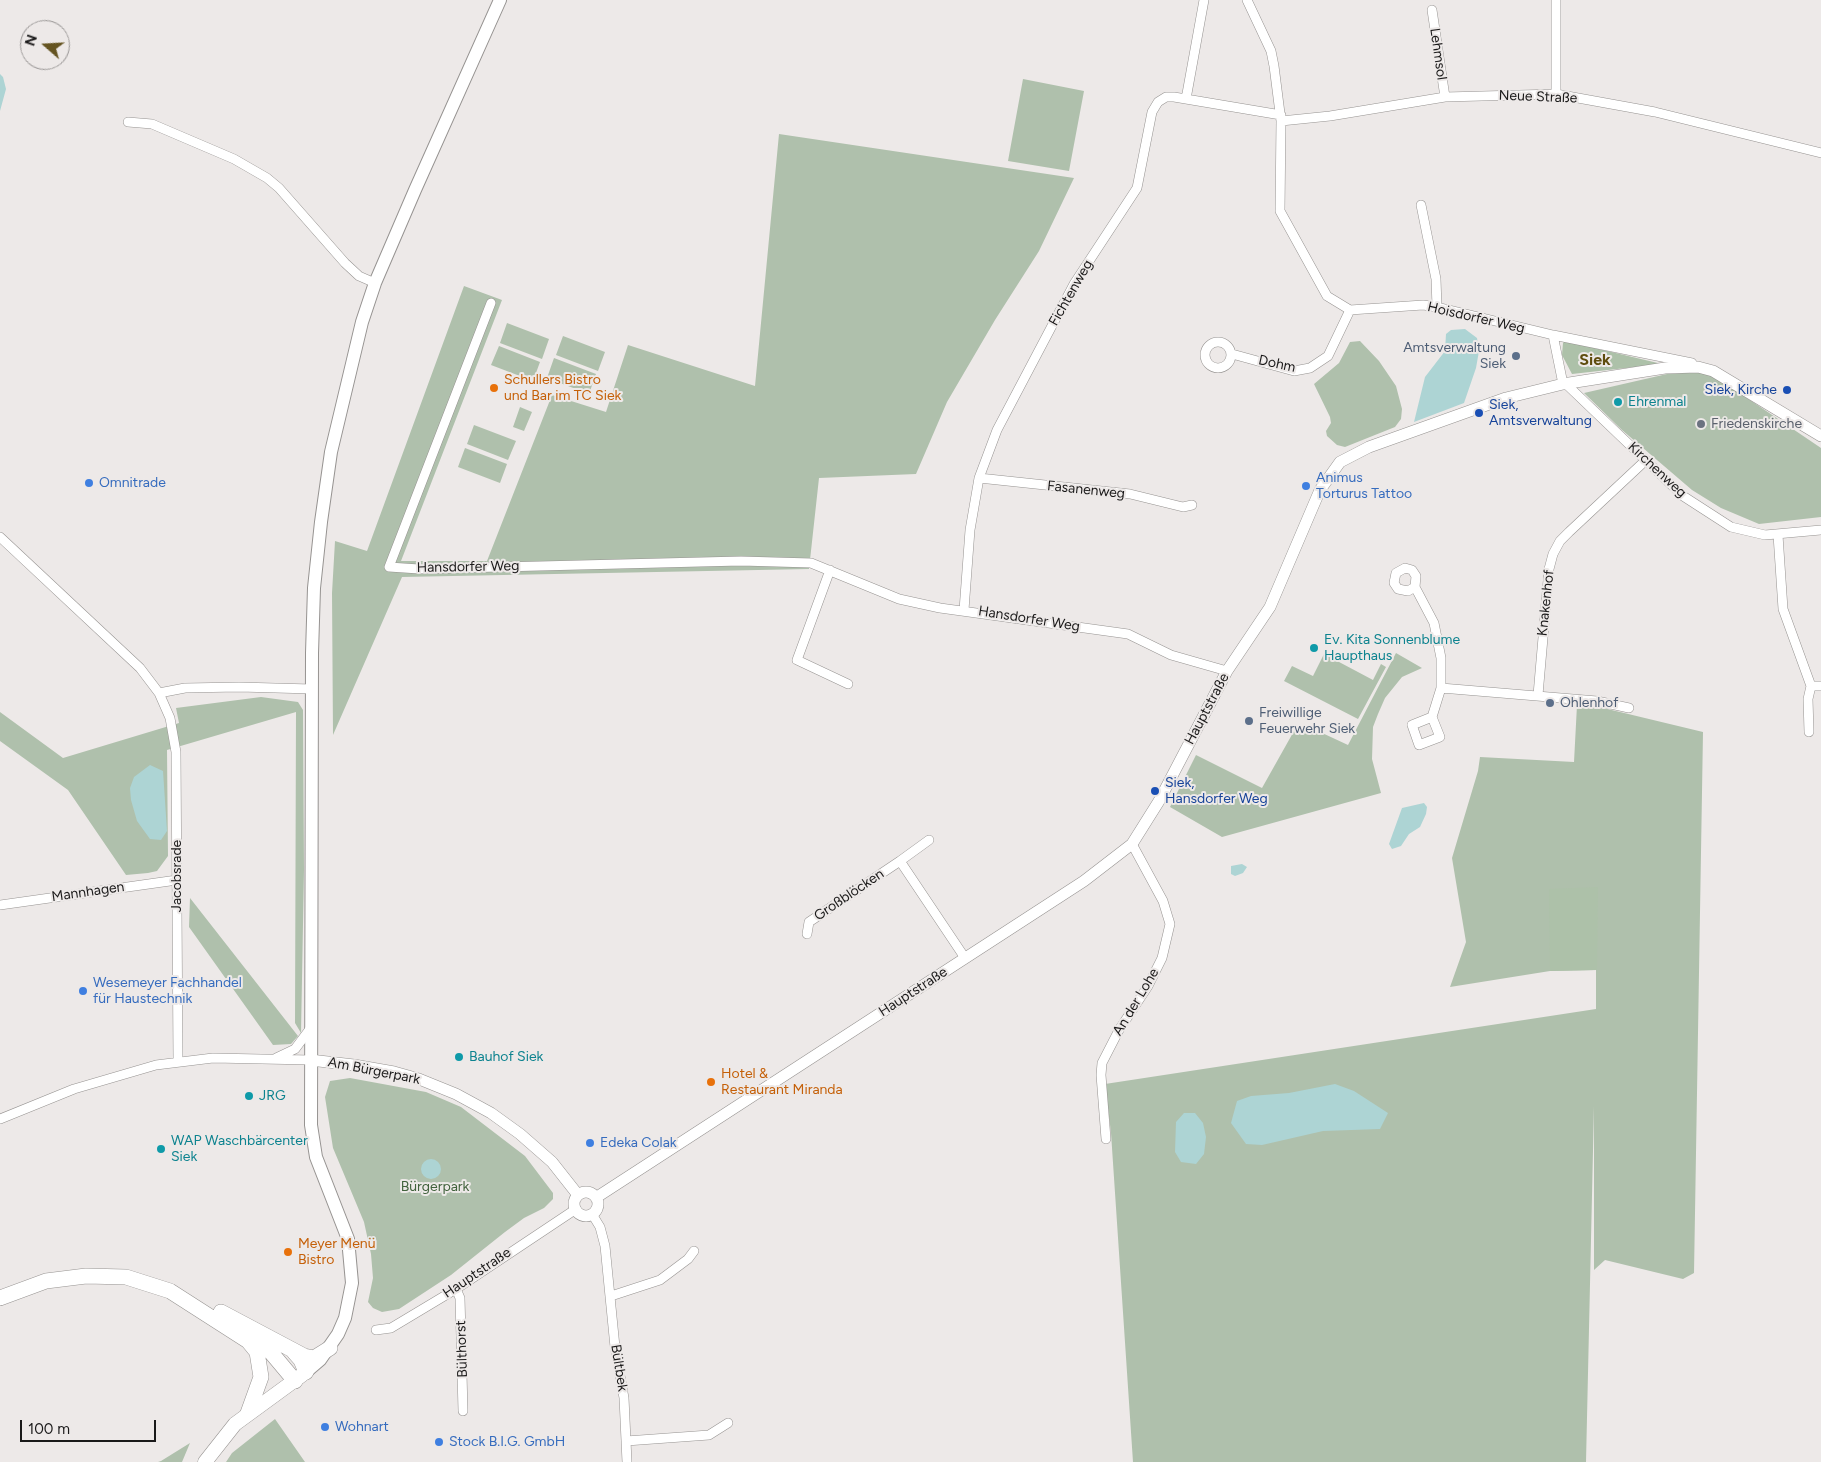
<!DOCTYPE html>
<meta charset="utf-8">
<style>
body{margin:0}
#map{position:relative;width:1821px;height:1462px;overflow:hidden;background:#ede9e8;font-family:Figtree,sans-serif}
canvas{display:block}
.north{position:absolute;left:20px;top:20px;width:50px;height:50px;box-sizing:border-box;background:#ede9e8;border:1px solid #999695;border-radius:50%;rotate:289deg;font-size:14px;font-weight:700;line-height:20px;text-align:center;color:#1a1919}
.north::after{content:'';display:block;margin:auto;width:18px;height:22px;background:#655421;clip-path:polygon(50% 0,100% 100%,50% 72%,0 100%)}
.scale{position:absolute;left:20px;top:1420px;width:136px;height:22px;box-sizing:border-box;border:2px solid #1a1919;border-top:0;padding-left:6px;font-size:15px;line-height:18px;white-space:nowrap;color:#1a1919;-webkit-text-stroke:4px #ede9e8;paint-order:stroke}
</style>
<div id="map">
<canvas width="1821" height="1462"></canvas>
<div class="north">N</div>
<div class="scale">100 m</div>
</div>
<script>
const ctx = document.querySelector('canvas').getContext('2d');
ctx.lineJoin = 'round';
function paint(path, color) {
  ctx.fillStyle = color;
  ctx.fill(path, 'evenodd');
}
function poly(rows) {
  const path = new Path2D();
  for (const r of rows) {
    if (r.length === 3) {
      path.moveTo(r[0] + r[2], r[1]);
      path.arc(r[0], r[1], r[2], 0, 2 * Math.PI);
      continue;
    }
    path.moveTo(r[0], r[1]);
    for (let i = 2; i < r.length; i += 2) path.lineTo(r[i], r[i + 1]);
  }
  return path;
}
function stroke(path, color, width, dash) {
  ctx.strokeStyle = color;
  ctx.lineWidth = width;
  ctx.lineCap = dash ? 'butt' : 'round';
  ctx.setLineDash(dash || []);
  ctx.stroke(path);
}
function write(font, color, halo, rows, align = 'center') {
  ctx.font = font + ' Figtree,sans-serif';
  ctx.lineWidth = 4;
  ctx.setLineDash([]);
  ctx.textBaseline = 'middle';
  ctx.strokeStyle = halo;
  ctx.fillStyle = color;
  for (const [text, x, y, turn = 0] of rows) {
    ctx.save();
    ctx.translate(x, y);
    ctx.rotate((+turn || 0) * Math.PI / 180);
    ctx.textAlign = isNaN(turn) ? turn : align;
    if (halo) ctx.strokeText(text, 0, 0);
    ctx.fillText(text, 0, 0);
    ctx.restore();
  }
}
const green = poly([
 [1023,79,1084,91,1069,171,1008,161],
 [779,134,1074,178,1039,251,995,320,947,402,916,474,819,478,809,569,402,577,333,735,332,593,335,541,367,551,464,286,502,300,401,561,487,561,552,395,606,412,628,345,755,386],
 [507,323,549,339,542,359,500,343],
 [563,336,605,352,598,371,556,355],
 [1360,341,1379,361,1396,386,1402,409,1401,419,1395,427,1345,447,1337,445,1327,436,1326,431,1331,423,1330,417,1314,384,1339,363,1350,342],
 [499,346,540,362,533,381,491,365],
 [554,358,596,374,589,394,547,378],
 [1698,372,1710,373,1821,448,1821,517,1759,524,1721,508,1692,490,1622,430,1584,393,1667,374],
 [520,407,532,412,524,431,513,427],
 [474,425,516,441,508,460,467,444],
 [465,448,507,464,500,483,458,467],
 [1396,653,1422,668,1402,677,1385,698,1378,714,1373,727,1372,759,1381,793,1222,837,1170,807,1196,755,1262,788,1294,731,1305,725,1348,745],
 [1324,654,1373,680,1381,664,1386,667,1358,719,1284,681,1292,666,1313,676],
 [261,697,298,702,303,710,304,870,301,1033,295,1023,296,712,167,750,168,856,157,871,148,873,126,875,68,790,0,741,0,712,63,758,179,723,176,708],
 [1577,705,1595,706,1703,732,1694,1273,1683,1279,1605,1260,1594,1270,1594,1106,1586,1462,1133,1462,1111,1133,1105,1084,1596,1009,1596,970,1550,971,1450,987,1466,942,1452,858,1478,771,1480,757,1574,762],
 [190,898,298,1036,291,1044,273,1045,189,927],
 [350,1078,426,1092,461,1107,525,1156,553,1193,553,1199,544,1208,524,1218,505,1232,451,1275,399,1309,382,1312,373,1308,368,1302,373,1278,371,1254,364,1222,333,1148,325,1097,330,1081],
 [275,1419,305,1462,226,1462,232,1453],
 [190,1443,182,1462,158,1462,161,1461]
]);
const forest = poly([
 [1565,341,1662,364,1572,374,1562,355,1563,343],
 [1598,887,1597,970,1550,971,1549,889]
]);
const water = poly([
 [0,74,3,77,6,89,0,111],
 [1465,329,1477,338,1479,351,1476,368,1464,403,1414,422,1425,377,1445,351,1446,334,1451,330],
 [150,765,163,771,167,831,161,840,150,839,137,821,131,800,130,788,134,777],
 [1424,803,1427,807,1426,814,1420,827,1409,834,1401,846,1392,849,1389,844,1402,808],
 [1242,864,1247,867,1243,873,1235,876,1231,874,1231,866],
 [1335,1084,1354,1091,1388,1113,1380,1129,1323,1131,1262,1145,1246,1144,1231,1123,1237,1101,1251,1096,1289,1093],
 [1184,1113,1195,1113,1203,1123,1206,1137,1204,1154,1196,1164,1181,1162,1175,1152,1176,1122],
 [431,1169,10]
]);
const minor = poly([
 [1247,0,1271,51,1274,66,1281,121,1280,211,1327,296,1350,310,1423,305,1437,307,1553,335,1563,384],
 [1556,0,1556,94],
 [1432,10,1445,97],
 [1186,99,1204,0],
 [1281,121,1330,116,1445,97,1556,94,1655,112,1821,153],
 [128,122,152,124,234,159,267,178,279,188,345,263,359,276,375,283],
 [1421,205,1436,279,1437,307],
 [491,303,389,567,419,569,741,561,811,563,899,599,940,608,1128,634,1171,655,1227,671],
 [1553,335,1692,363],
 [1218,355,13],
 [1232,354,1294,371,1310,368,1328,356,1350,310],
 [1566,384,1683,496,1731,527,1765,535,1821,530],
 [979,478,1130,494,1183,507,1192,505],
 [1778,535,1783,609,1811,686,1821,686],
 [0,537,140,668,159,693,170,718,176,752,178,1061],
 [830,570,797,660,848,684],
 [1415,587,1408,591,1398,589,1394,583,1396,573,1405,568,1412,570,1416,576,1415,587,1434,623,1441,658,1441,688,1432,717,1412,725,1419,745,1440,737,1432,717],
 [964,610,970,530,979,478,997,430,1074,284,1137,188,1152,112,1158,102,1166,97,1174,97,1281,115],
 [1441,688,1597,701,1629,708],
 [159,693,185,688,239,687,312,689],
 [1538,695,1549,569,1553,554,1560,541,1569,532,1646,460],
 [1809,732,1808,699,1811,686],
 [929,840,900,861,965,958],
 [0,905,177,880],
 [807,934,809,922,900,861],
 [276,1058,295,1049,310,1029],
 [0,1119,74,1089,156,1065,213,1058,310,1060],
 [1106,1139,1101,1075,1102,1063,1119,1030,1148,986,1162,958,1170,924,1163,901,1132,844],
 [592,1214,600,1227,605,1246,615,1347,624,1398,627,1462],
 [456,1289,460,1298,463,1411],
 [611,1296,660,1280,688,1259,694,1251],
 [376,1330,391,1328,456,1289,576,1209],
 [626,1441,709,1435,728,1423]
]);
const tertiary = poly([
 [310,1060,354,1065,394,1072,419,1079,456,1094,491,1113,520,1134,552,1162,578,1195],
 [586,1204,12],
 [597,1197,1084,881,1132,844,1159,801,1227,671,1270,607,1320,490,1340,462,1369,447,1506,398,1563,384,1665,368,1698,367,1713,371,1821,436]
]);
const secondary = poly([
 [306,1372,320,1360,338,1334,345,1318,352,1283,348,1239,316,1157,311,1125,312,653,314,588,321,522,331,452,362,322,375,283,415,190,500,0]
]);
const primary = poly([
 [205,1462,235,1424,302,1375]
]);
const motorway = poly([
 [0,1298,46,1281,86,1276,126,1277,170,1291,248,1341,257,1352,261,1377,248,1413],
 [221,1312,304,1356,314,1358,330,1348],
 [255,1338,269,1350,295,1381],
 [294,1352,301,1360,306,1372]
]);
const markers = [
 [1516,356,5,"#5c6f8a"],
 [494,388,5,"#e8710a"],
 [1787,390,5,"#1a4fb4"],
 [1618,402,5,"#0f9aa8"],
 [1479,413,5,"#1a4fb4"],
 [1701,424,5,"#6b7280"],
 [89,483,5,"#3f7fe0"],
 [1306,486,5,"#3f7fe0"],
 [1314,648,5,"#0f9aa8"],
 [1550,703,5,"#5c6f8a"],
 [1249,721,5,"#5c6f8a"],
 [1155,791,5,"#1a4fb4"],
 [83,991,5,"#3f7fe0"],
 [459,1057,5,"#0f9aa8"],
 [711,1082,5,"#e8710a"],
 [249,1096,5,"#0f9aa8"],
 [590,1143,5,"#3f7fe0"],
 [161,1149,5,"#0f9aa8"],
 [288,1252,5,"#e8710a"],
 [325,1427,5,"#3f7fe0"],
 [439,1442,5,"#3f7fe0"]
];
const streetNames = [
 ["Lehmsol",1438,54,82],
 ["Neue Straße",1538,97,2],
 ["Fichtenweg",1071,293,-60],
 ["Hoisdorfer Weg",1476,318,13],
 ["Dohm",1277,364,12],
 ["Kirchenweg",1657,470,43],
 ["Fasanenweg",1086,490,6],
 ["Hansdorfer Weg",468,567,-1],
 ["Knakenhof",1546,603,-84],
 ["Hansdorfer Weg",1029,619,9],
 ["Hauptstraße",1207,709,-62],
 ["Jacobsrade",177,876,-90],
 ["Mannhagen",88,892,-8],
 ["Großblöcken",849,895,-34],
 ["Hauptstraße",913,992,-33],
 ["An der Lohe",1136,1002,-59],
 ["Am Bürgerpark",374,1071,11],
 ["Hauptstraße",477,1273,-34],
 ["Bülthorst",462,1349,-92],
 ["Bültbek",619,1368,81]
];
const serviceNames = [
 ["Amtsverwaltung",1506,348,"right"],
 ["Siek",1506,364,"right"],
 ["Ohlenhof",1560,703],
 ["Freiwillige",1259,713],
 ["Feuerwehr Siek",1259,729]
];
const foodNames = [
 ["Schullers Bistro",504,380],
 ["und Bar im TC Siek",504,396],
 ["Hotel &",721,1074],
 ["Restaurant Miranda",721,1090],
 ["Meyer Menü",298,1244],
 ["Bistro",298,1260]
];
const transitNames = [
 ["Siek, Kirche",1777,390,"right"],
 ["Siek,",1489,405],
 ["Amtsverwaltung",1489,421],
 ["Siek,",1165,783],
 ["Hansdorfer Weg",1165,799]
];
const cultureNames = [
 ["Ehrenmal",1628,402],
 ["Ev. Kita Sonnenblume",1324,640],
 ["Haupthaus",1324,656],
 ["Bauhof Siek",469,1057],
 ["JRG",259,1096],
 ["WAP Waschbärcenter",171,1141],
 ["Siek",171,1157]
];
const worshipNames = [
 ["Friedenskirche",1711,424]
];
const shopNames = [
 ["Animus",1316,478],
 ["Torturus Tattoo",1316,494],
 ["Omnitrade",99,483],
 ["Wesemeyer Fachhandel",93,983],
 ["für Haustechnik",93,999],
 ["Edeka Colak",600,1143],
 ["Wohnart",335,1427],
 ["Stock B.I.G. GmbH",449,1442]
];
const parkNames = [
 ["Bürgerpark",435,1187]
];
const quarterNames = [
 ["Siek",1595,360]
];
paint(green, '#afc0ac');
paint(forest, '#adc1a9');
paint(water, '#add4d4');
stroke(minor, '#969391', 10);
stroke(tertiary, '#969391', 12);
stroke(secondary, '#969391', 14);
stroke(primary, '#969391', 15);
stroke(motorway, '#969391', 16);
stroke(minor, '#fff', 9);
stroke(tertiary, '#fff', 11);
stroke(secondary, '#fff', 12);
stroke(primary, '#fff', 14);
stroke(motorway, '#fff', 15);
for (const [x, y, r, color] of markers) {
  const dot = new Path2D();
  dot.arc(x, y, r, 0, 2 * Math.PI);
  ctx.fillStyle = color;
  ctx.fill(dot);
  stroke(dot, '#ede9e8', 2);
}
write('14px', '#1a1919', '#ede9e8', streetNames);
write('14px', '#4e5e75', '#ede9e8', serviceNames, 'left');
write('14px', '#c56008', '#ede9e8', foodNames, 'left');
write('14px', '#164399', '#ede9e8', transitNames, 'left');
write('14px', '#0d838f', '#ede9e8', cultureNames, 'left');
write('14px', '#5b616d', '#ede9e8', worshipNames, 'left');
write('14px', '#366cbe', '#ede9e8', shopNames, 'left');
write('14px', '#41623c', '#ede9e8', parkNames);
write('bold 16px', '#5f4c0d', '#ede9e8', quarterNames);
</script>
